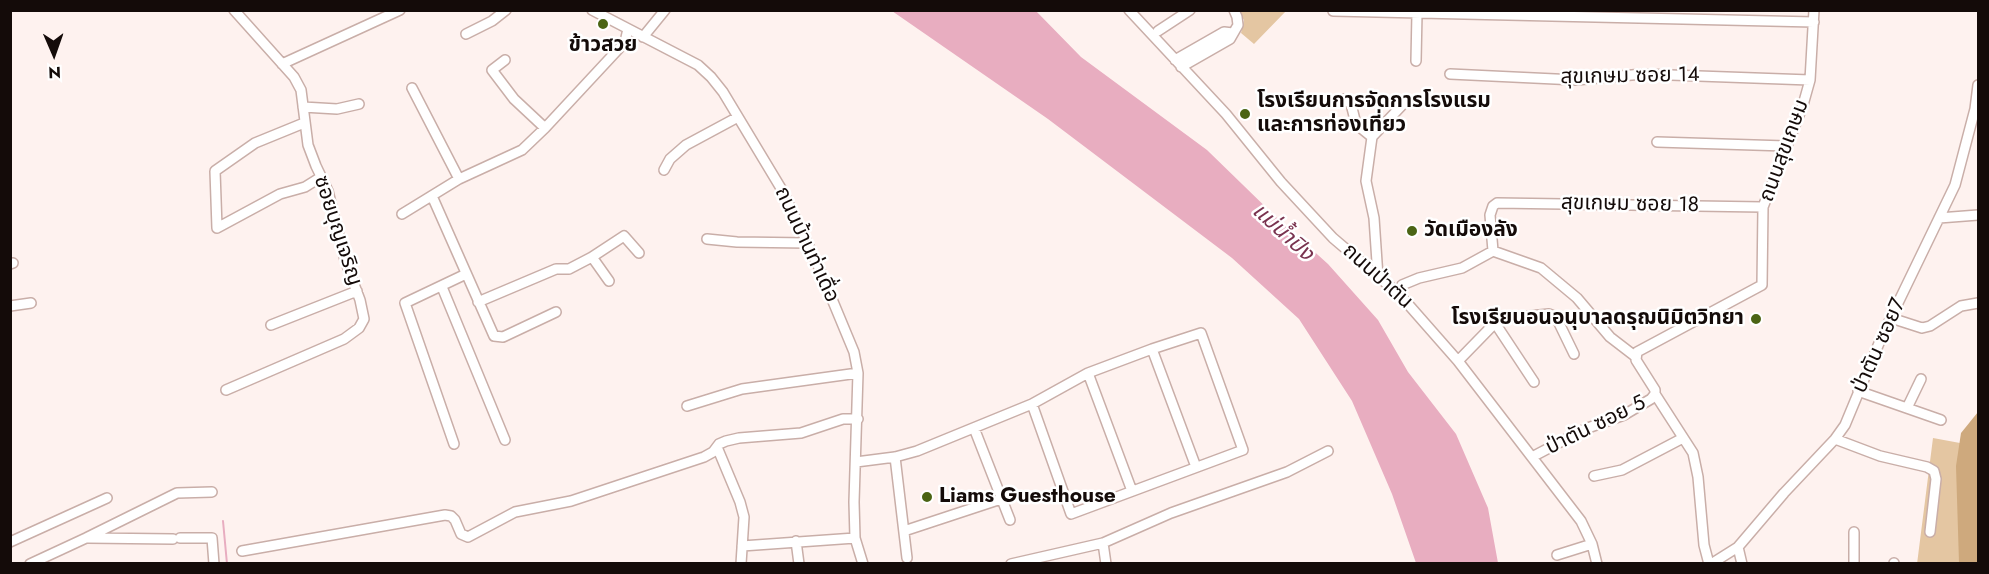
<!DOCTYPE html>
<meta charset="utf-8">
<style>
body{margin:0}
#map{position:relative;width:1989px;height:574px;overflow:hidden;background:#fef2ef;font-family:Jost,sans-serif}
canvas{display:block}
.frame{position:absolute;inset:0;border:12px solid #140b09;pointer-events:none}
.north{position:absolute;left:24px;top:24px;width:60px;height:60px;-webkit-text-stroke:4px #fff;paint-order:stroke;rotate:178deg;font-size:16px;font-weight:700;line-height:24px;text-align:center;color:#140b09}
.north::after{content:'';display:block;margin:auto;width:21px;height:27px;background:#140b09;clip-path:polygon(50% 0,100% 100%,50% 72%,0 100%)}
</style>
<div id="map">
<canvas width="1989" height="574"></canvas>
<div class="frame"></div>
<div class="north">N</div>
</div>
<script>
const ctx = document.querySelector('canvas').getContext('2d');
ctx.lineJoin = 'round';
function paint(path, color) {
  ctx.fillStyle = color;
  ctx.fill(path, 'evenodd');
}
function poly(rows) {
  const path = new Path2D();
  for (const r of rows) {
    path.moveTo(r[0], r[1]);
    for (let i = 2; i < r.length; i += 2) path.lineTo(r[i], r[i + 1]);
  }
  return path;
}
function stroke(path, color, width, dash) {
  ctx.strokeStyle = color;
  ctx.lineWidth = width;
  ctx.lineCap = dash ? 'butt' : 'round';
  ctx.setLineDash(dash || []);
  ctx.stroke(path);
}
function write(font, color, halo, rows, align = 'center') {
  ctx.font = font + ' Jost,"Noto Sans Thai",sans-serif';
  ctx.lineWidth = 5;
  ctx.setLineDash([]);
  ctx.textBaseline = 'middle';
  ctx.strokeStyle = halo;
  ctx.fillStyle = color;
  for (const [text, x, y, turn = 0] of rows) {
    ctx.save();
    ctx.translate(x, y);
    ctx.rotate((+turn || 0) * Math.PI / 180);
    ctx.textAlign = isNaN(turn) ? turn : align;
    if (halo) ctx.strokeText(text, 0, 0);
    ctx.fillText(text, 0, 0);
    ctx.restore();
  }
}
const green = poly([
 [1287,10,1254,44,1241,33,1244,20,1238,11],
 [1933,438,1960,443,1978,563,1917,564]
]);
const forest = poly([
 [1978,412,1978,563,1959,563,1956,466,1961,433]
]);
const water = poly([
 [892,11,1036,11,1081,57,1207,150,1278,219,1328,264,1378,320,1408,372,1456,434,1488,508,1498,563,1416,563,1392,494,1352,401,1299,319,1232,258,1048,119]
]);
const stream = poly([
 [223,521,227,564]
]);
const minor = poly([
 [592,10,698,65,711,77,723,92,782,190,817,263,854,352,858,373,854,502,855,538,863,564],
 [1129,10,1226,114,1281,182,1333,238,1400,295,1458,361,1581,521,1592,544,1597,564],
 [1333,11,1814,22],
 [1158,31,1190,10],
 [466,34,492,21,506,10],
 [643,37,665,10],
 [505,60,492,70,514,99,545,128],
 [1175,60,1224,32,1233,33],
 [1416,61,1417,13],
 [282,64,400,10],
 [1181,67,1230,39,1238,25,1237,17,1234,10],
 [1450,74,1576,80,1643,74,1810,80],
 [412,88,459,179],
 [1343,99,1351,104,1356,124,1372,137],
 [303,107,337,109,359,104],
 [304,123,255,143,215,171,217,228,280,194,305,187,321,177],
 [1657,142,1786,146],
 [664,170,670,159,686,145,738,117],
 [432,196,494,336,503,337,556,312],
 [402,214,459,179,522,150,545,128,625,42,628,29],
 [1939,218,1978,215],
 [707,239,737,242,807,243],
 [1493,251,1541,268,1577,298,1610,337,1636,357],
 [592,257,609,281],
 [10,264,13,263],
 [1378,277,1374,218,1366,181,1372,137,1407,100],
 [442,287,505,440],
 [1400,295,1402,285,1419,278,1462,268,1493,251,1490,215,1493,206,1497,203,1763,207],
 [478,302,556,269,569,269,592,257,624,236,639,253],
 [10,306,31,303],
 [1891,318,1922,328,1930,326,1961,306,1978,303],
 [1495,323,1509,318,1549,314,1556,317,1574,354],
 [271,325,357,291],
 [1152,349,1196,467],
 [1458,361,1495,323,1534,382],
 [1088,373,1132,491],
 [226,390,344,339,359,328,364,319,360,300,345,260,328,191,316,166,308,145,301,90,294,77,234,10],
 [1858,391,1941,420],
 [1655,394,1693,453,1698,477,1704,545,1709,564],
 [687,406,742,389,858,373],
 [1907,408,1921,379],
 [974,428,1010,520],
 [1835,439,1880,456,1927,467,1934,471,1936,479,1930,532],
 [454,444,405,303,466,274],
 [717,447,740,502,744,517,741,564],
 [895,457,907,558],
 [1532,457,1585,429,1624,415,1651,399,1655,394,1655,390,1636,360,1637,352,1762,285,1763,207,1803,105,1810,80,1814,10],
 [856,462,895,457,917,451,1032,404,1088,373,1152,349,1201,333,1243,450,1071,514,1032,404],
 [1594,476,1622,470,1683,438],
 [904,531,1001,499],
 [88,538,173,539],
 [180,538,212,538,214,564],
 [796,541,799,564],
 [10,542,107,498],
 [1103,543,1106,564],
 [742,546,855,538],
 [1738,547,1742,564],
 [242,551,445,515,451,516,455,520,461,534,468,537,515,512,571,501,704,457,713,452,719,444,726,441,739,438,801,433,843,419,858,419],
 [1557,555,1592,544],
 [1894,563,1894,564],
 [30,564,86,538,177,493,212,492],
 [1011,564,1103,543,1171,513,1287,472,1328,451],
 [1711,564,1738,547,1784,493,1835,439,1845,425,1882,336,1955,185,1975,109,1978,85],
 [1854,564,1854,532]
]);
const markers = [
 [603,24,6,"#4b6414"],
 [1245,114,6,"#4b6414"],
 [1412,231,6,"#4b6414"],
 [1756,319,6,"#4b6414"],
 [927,497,6,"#4b6414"]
];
const poiNames = [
 ["ข้าวสวย",603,46,"center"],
 ["โรงเรียนการจัดการโรงแรม",1257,102],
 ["และการท่องเที่ยว",1257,126],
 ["วัดเมืองลัง",1424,231],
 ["โรงเรียนอนอนุบาลดรุฌนิมิตวิทยา",1744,319,"right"],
 ["Liams Guesthouse",939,497]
];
const streetNames = [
 ["สุขเกษม ซอย 14",1630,77,-1],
 ["ถนนสุขเกษม",1785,151,-70],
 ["สุขเกษม ซอย 18",1630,205,1],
 ["ซอยบุญเจริญ",337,231,72],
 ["ถนนบ้านท่าเดื่อ",806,245,65],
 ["ถนนป่าตัน",1377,277,42],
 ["ป่าตัน ซอย7",1880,346,-66],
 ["ป่าตัน ซอย 5",1596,426,-26]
];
const waterNames = [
 ["แม่น้ำปิง",1282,233,42]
];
paint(green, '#e4c6a2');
paint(forest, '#cea97d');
paint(water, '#e8adc0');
stroke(stream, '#e8adc0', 2);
stroke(minor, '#c9aea8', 12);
stroke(minor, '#fff', 9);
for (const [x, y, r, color] of markers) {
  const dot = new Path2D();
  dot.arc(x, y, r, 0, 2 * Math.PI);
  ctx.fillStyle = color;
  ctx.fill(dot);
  stroke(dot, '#fff', 2);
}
write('bold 21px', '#140b09', '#fff', poiNames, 'left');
write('21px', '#140b09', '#fff', streetNames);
write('italic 22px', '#79334f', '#fff', waterNames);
</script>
